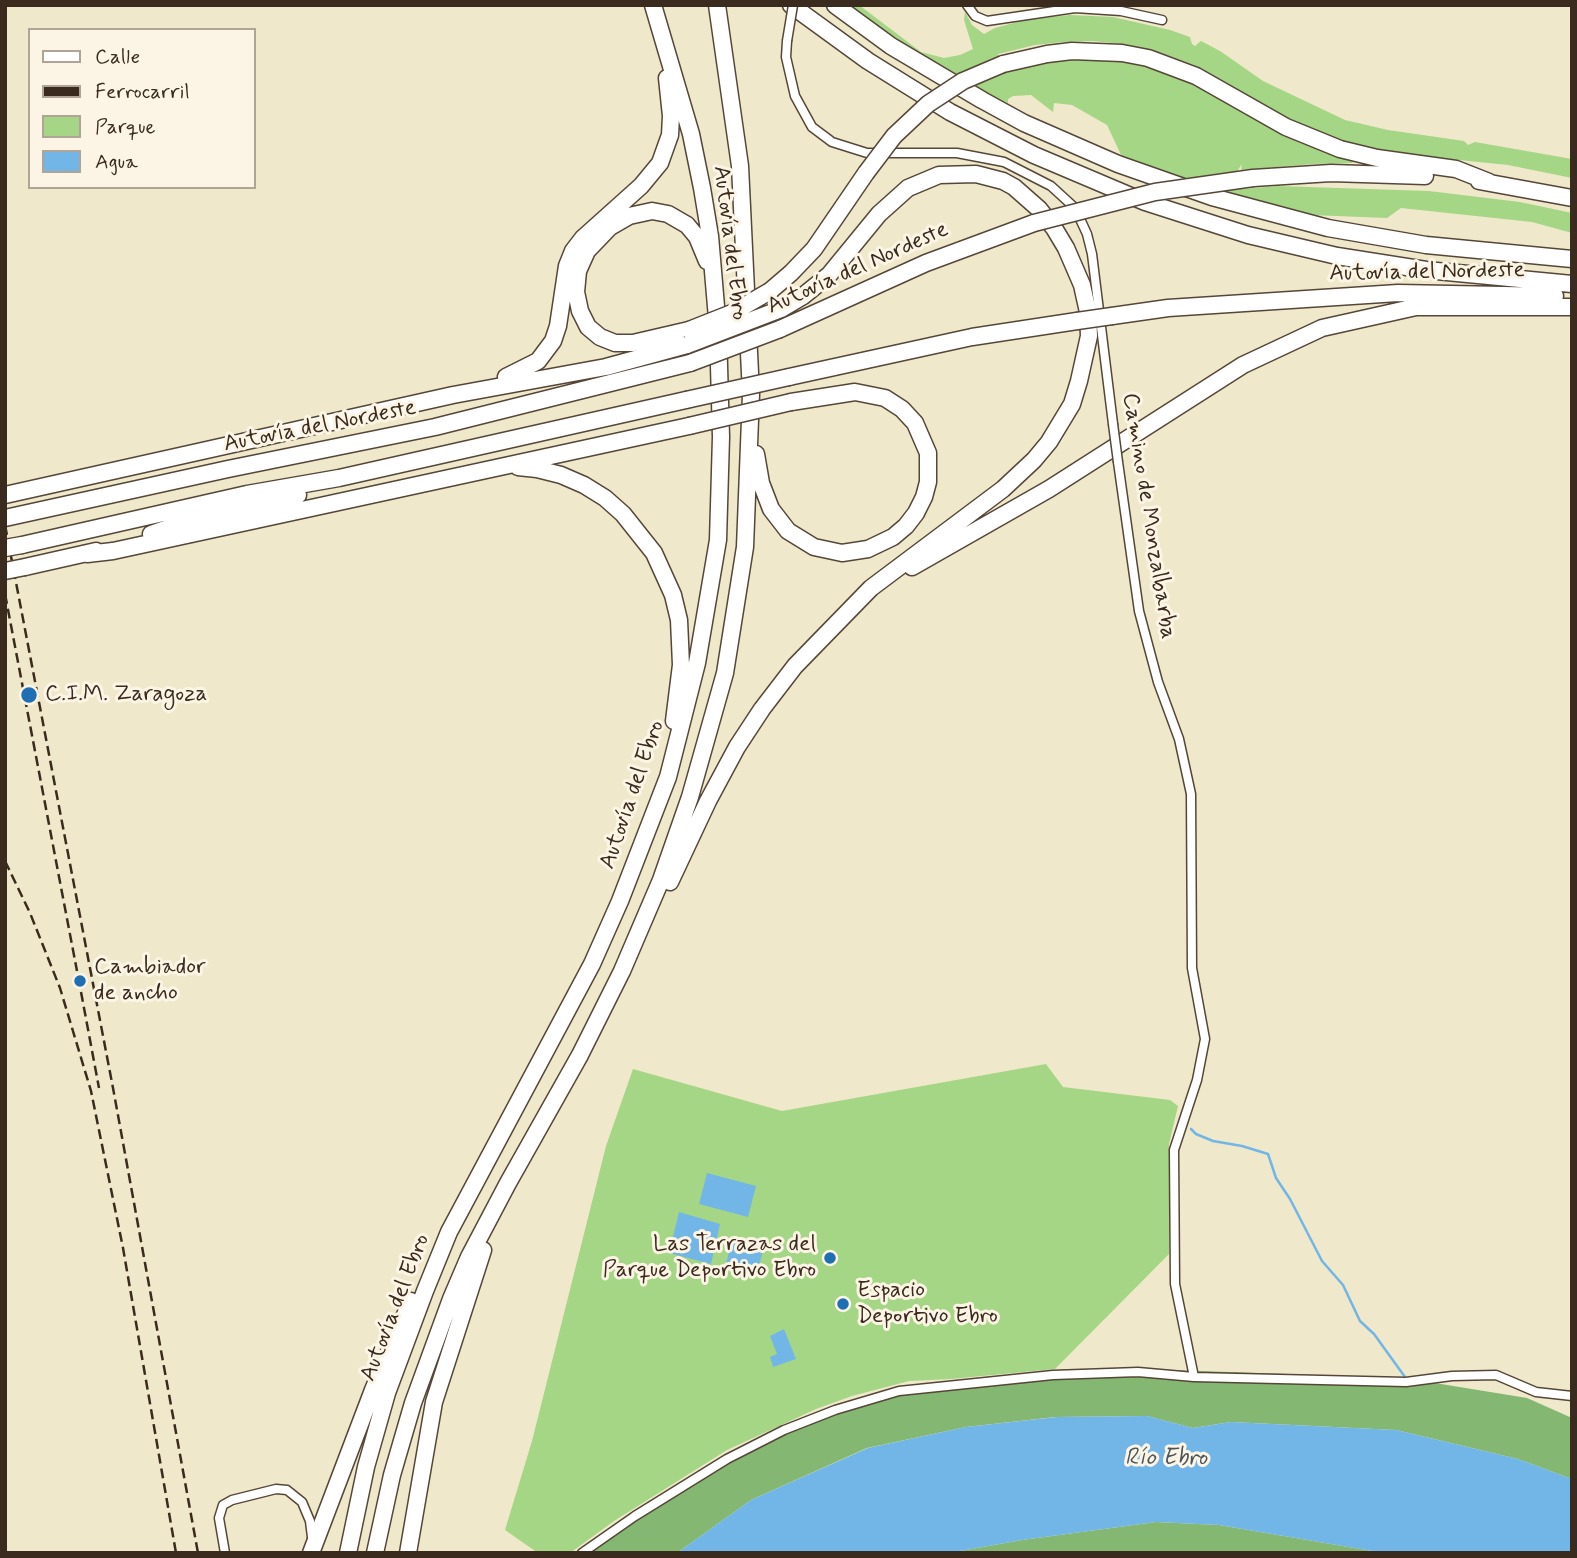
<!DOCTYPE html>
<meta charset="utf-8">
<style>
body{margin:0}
#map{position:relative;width:1577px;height:1558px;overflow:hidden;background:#efe8ca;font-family:Mynerve,sans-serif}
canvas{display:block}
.frame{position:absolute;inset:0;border:7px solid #3b2a1e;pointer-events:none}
.legend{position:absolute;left:28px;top:28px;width:228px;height:161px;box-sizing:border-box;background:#fcf5e5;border:2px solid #afa495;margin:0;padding:9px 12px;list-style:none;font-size:21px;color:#3b2a1e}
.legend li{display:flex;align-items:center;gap:14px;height:35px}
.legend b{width:35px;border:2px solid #afa495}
</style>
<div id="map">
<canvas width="1577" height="1558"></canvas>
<div class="frame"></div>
<ul class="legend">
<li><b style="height:9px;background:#fff"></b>Calle</li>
<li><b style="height:9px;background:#3b2a1e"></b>Ferrocarril</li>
<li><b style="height:19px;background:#a5d685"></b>Parque</li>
<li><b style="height:19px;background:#71b6e7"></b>Agua</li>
</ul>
</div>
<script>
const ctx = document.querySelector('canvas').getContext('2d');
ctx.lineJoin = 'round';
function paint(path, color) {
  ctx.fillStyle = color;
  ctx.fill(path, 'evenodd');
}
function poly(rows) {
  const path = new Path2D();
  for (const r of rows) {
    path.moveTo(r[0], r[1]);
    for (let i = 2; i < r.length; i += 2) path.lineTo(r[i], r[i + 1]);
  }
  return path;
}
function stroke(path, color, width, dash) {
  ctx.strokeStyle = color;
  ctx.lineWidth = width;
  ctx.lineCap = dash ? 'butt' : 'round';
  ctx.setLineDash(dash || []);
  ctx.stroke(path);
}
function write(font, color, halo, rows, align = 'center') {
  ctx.font = font + ' Mynerve,sans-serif';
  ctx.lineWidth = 6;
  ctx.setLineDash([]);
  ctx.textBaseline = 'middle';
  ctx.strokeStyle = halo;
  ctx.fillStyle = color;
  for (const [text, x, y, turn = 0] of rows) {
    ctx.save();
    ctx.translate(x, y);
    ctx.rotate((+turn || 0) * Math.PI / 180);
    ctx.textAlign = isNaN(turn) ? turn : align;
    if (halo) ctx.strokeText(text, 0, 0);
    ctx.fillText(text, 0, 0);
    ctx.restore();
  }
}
const green = poly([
 [848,5,859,5,921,52,944,58,960,55,973,49,964,20,965,12,972,25,984,34,995,28,1024,20,1070,15,1113,17,1170,30,1190,37,1192,44,1195,46,1201,41,1220,51,1263,81,1345,120,1388,130,1464,141,1468,145,1475,142,1572,159,1572,178,1508,165,1420,156,1351,144,1328,137,1290,120,1197,66,1158,52,1123,44,1093,41,1063,42,1035,45,998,54,1004,73,1043,63,1068,60,1117,61,1145,66,1200,87,1298,140,1350,159,1353,163,1314,164,1241,170,1242,164,1238,170,1242,189,1278,186,1429,191,1520,202,1572,213,1572,233,1532,222,1401,208,1387,218,1310,215,1251,201,1122,157,1107,125,1072,105,1054,103,1053,112,1031,95,1013,96,1008,99,1008,103,987,93,927,59],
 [1046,1064,1063,1087,1170,1100,1178,1106,1169,1144,1169,1254,1055,1369,951,1379,909,1381,852,1396,816,1409,727,1450,614,1521,570,1553,538,1553,505,1530,532,1441,606,1146,633,1069,782,1111]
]);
const forest = poly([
 [1113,1368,1404,1378,1527,1398,1572,1418,1572,1479,1518,1459,1396,1430,1231,1422,1193,1428,1147,1416,1055,1417,966,1427,867,1448,751,1500,677,1553,583,1553,635,1516,784,1430,899,1391],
 [1156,1522,1219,1525,1384,1553,949,1553,1022,1540]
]);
const water = poly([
 [707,1173,756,1186,748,1217,699,1204],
 [679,1212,720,1224,711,1264,669,1253],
 [733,1238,764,1247,756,1276,725,1267],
 [784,1329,796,1359,773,1367,770,1357,777,1354,770,1336],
 [1147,1416,1193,1428,1231,1422,1396,1430,1518,1459,1572,1479,1572,1553,1384,1553,1219,1525,1156,1522,1022,1540,949,1553,677,1553,751,1500,868,1448,966,1427,1057,1417]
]);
const stream = poly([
 [1191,1129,1196,1134,1213,1141,1242,1146,1268,1154,1276,1178,1290,1199,1322,1261,1343,1285,1360,1321,1374,1334,1405,1377]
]);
const street = poly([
 [967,5,975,16,987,21,1075,8,1121,11,1162,20],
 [787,41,786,57,795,96,812,127,832,142,867,153,957,153,1004,162,1051,186,1075,208,1087,234,1092,254,1113,424],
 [1118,462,1139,611,1158,682,1179,739,1191,794,1192,968,1205,1039,1197,1080,1174,1150,1175,1284,1194,1377],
 [225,1553,219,1518,223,1505,232,1500,276,1489,287,1490,302,1502,310,1521,312,1537],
 [582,1553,635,1516,727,1459,784,1430,835,1410,899,1391,1053,1375,1138,1372,1194,1377,1406,1382,1452,1376,1496,1375,1536,1392,1572,1396]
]);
const highway = poly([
 [791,5,868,61,950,112,1034,155,1145,202,1248,235,1337,256,1426,270,1572,284],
 [835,5,891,46,982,100,1024,123,1118,164,1212,197,1328,228,1426,245,1572,259],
 [1003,64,1047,54,1072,51,1122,53,1148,58,1196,76,1286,127,1340,149,1377,158,1456,169,1489,182],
 [1253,178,1331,173,1425,176],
 [1479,181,1572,198],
 [770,291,791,273,814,249,866,173],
 [1112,316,1168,308,1398,293,1555,296],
 [780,329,926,263,1034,223],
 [689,330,633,343,615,343,600,337,588,327,580,311,576,292,578,271,587,251,610,227,629,216,652,211,668,214,687,225,697,237,707,261],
 [506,377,538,361,553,341,558,326,567,266,573,251,583,238,641,186,660,163,670,135,671,116,667,78],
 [789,377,972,337,1077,321],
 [756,454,761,483,771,509,788,531,814,547,842,553,868,549,893,537,906,526,916,513,924,497,928,482,928,453,915,423,902,409,885,398,855,392,791,402],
 [518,467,537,469,561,475,584,485,605,498,623,514,654,553,673,595,679,620,681,665,674,721],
 [5,495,453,395,606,367,687,345],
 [5,518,228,469,435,427,690,363],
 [151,534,188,521,298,495],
 [22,545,247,494,339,478,686,400],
 [87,554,113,551,689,426],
 [25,567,96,551],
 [912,567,1049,489,1243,365,1322,328,1416,307,1572,307],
 [670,882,708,801,737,747,762,709,795,666,871,588,1003,489,1034,460,1049,442,1072,404,1079,381,1089,336,1088,312,1082,285,1066,248,1054,228,1039,209,1014,187,1003,181,976,174,939,175,908,188,879,214,829,275,803,296,781,309],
 [311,1553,373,1390,411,1301],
 [348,1553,366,1467,387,1393,425,1291,449,1232,592,964,620,901,668,777,697,663,718,540,721,437,718,330,710,236,702,188,691,134,653,5],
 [375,1553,392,1475,413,1403,451,1299,469,1257,508,1183,580,1055,622,971,661,880,690,797,725,673,745,547,751,394,740,166,717,5],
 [408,1553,434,1402,483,1250]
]);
const rail = poly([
 [5,525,113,1088,198,1553],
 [5,594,77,971],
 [5,861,30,913,60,988,91,1091,123,1248,176,1553],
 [81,992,99,1088]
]);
const streetBridge = poly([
 [787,41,793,5],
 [1113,424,1118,462]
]);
const highwayBridge = poly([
 [866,173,894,136,928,104,963,81,1003,64],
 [1034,223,1155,192,1253,178],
 [1077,321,1112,316],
 [689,330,732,313,770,291],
 [687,345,781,309],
 [690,363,780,329],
 [686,400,789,377],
 [689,426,791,402],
 [5,548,22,545],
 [5,571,25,567]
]);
const markers = [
 [29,695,9,"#1f6fb2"],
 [80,981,7,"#1f6fb2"],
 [830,1258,7,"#1f6fb2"],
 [843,1304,7,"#1f6fb2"]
];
const streetNames = [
 ["Autovía del Ebro",729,243,83],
 ["Autovía del Nordeste",858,269,-24],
 ["Autovía del Nordeste",1427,273,-1],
 ["Autovía del Nordeste",320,427,-11],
 ["Camino de Monzalbarba",1148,516,81],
 ["Autovía del Ebro",633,795,-71],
 ["Autovía del Ebro",396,1308,-69]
];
const poiNames = [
 ["C.I.M. Zaragoza",45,695],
 ["Cambiador",94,968],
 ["de ancho",94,994],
 ["Las Terrazas del",816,1245,"right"],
 ["Parque Deportivo Ebro",816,1271,"right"],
 ["Espacio",857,1291],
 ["Deportivo Ebro",857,1317]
];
const waterNames = [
 ["Río Ebro",1166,1459]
];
paint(green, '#a5d685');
paint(forest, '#84b772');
paint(water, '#71b6e7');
stroke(stream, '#71b6e7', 2.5);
stroke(street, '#564638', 11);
stroke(highway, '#564638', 19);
stroke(street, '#fff', 8);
stroke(highway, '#fff', 16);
stroke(rail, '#3b2a1e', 2.5, [10, 5]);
stroke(streetBridge, '#564638', 11, []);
stroke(highwayBridge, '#564638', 19, []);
stroke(streetBridge, '#fff', 8);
stroke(highwayBridge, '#fff', 16);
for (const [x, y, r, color] of markers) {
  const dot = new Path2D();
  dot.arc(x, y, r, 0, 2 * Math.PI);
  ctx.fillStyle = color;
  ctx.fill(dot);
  stroke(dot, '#fcf5e5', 2.5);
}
write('23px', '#3b2a1e', '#fcf5e5', streetNames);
write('23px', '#3b2a1e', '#fcf5e5', poiNames, 'left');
write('italic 24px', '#4b545a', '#fcf5e5', waterNames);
</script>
